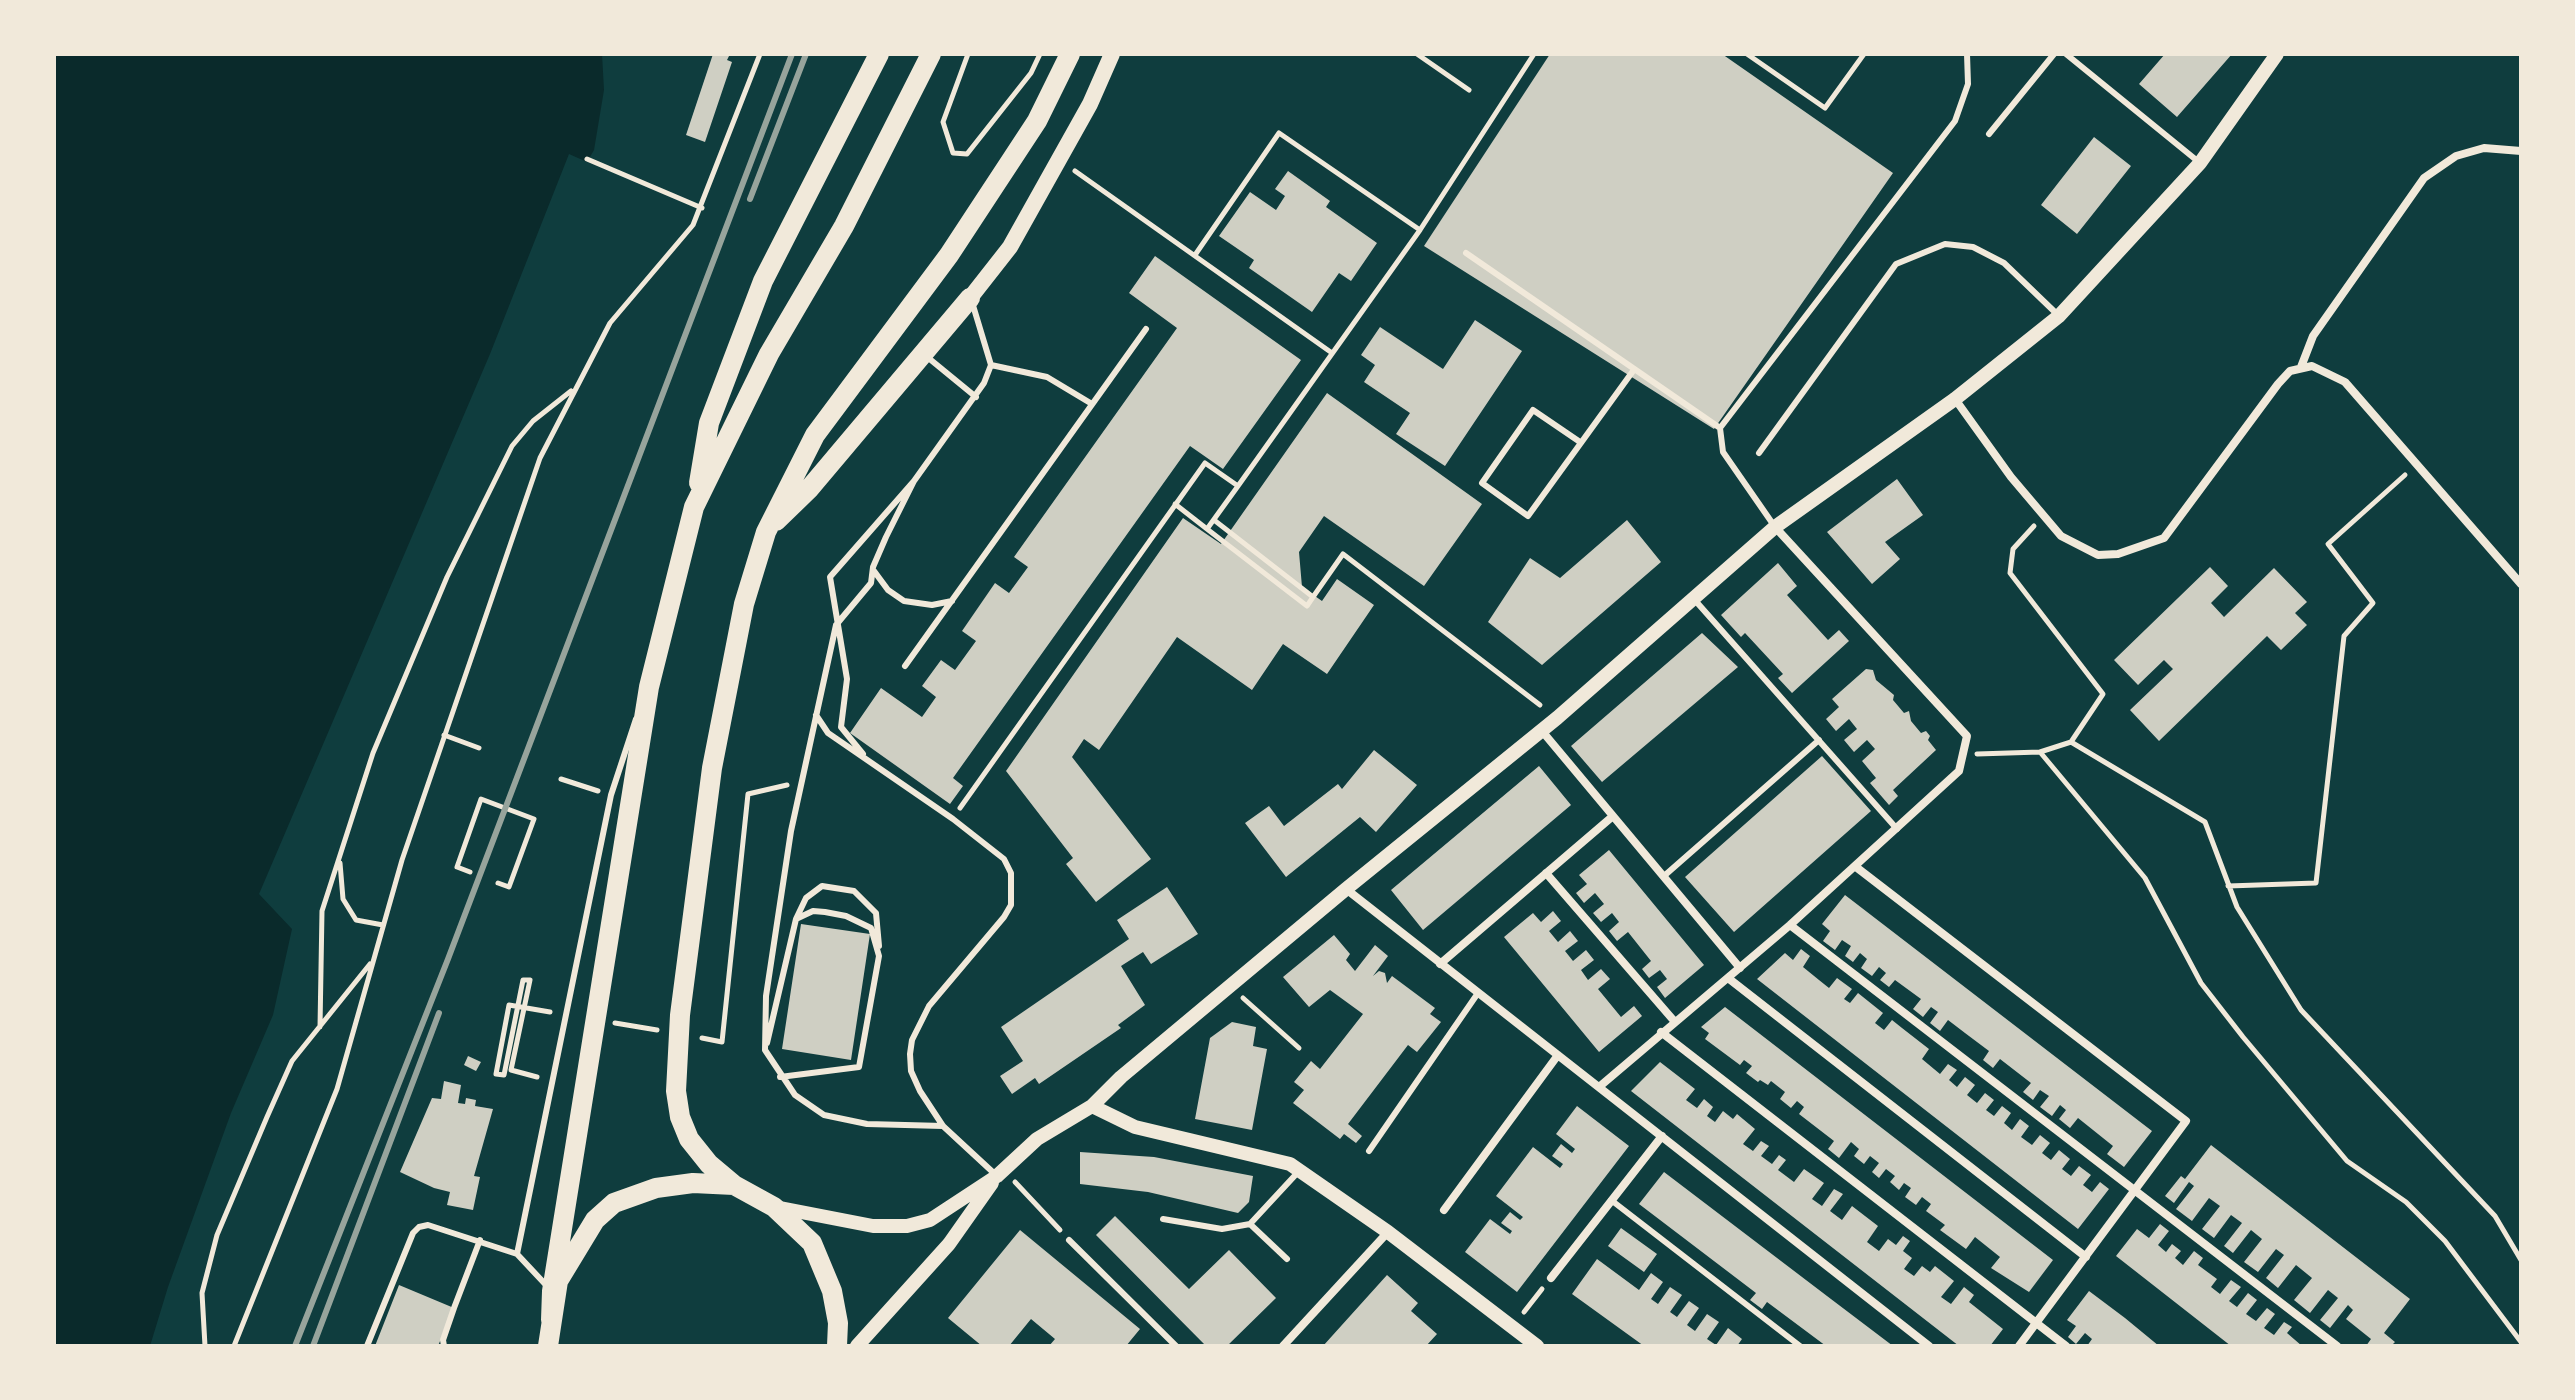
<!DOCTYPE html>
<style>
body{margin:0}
#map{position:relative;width:2575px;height:1400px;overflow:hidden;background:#0f3d3e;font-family:"Varela Round",sans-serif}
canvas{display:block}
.frame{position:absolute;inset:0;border:56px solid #f1e9da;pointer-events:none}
</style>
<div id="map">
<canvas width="2575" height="1400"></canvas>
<div class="frame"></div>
</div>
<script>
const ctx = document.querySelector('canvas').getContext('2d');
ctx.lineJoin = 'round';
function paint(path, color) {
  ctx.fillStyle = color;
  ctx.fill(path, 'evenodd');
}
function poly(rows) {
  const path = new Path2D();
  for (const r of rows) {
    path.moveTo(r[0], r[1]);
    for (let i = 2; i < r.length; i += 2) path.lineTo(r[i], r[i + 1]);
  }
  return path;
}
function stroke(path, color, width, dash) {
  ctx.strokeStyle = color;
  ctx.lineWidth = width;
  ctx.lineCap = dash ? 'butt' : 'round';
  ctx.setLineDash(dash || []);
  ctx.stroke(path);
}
const water = poly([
 [54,54,602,54,604,90,594,150,587,162,569,154,490,354,259,894,292,929,273,1015,231,1113,168,1287,150,1346,54,1346]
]);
const building = poly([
 [713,54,730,54,727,60,732,62,705,142,686,135],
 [1550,54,1722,54,1893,173,1714,429,1424,246],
 [2165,54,2232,54,2177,117,2139,84],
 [2094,137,2131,166,2077,234,2041,205],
 [1288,171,1330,201,1326,207,1377,243,1351,281,1339,273,1312,312,1249,268,1254,260,1219,236,1250,192,1276,210,1285,196,1275,189],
 [1155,256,1301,360,1223,469,1190,446,953,778,963,786,950,804,850,733,881,688,922,717,936,697,922,686,941,660,955,670,976,641,962,631,995,583,1009,593,1028,567,1014,557,1177,328,1129,293],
 [1475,320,1522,351,1445,466,1396,434,1410,413,1364,382,1375,365,1361,355,1380,327,1443,369],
 [1327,393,1482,504,1424,586,1324,516,1299,552,1302,587,1322,601,1337,579,1374,605,1327,674,1283,644,1252,690,1177,637,1099,750,1084,739,1072,757,1151,859,1096,902,1066,864,1073,858,1006,771,1183,518,1221,544],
 [1897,479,1923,515,1885,542,1900,559,1872,584,1827,532],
 [1627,520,1661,562,1542,665,1488,622,1530,558,1560,578],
 [1778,563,1797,586,1787,595,1828,640,1839,630,1849,641,1792,693,1778,678,1783,674,1745,633,1741,637,1721,615],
 [2210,567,2228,586,2211,603,2224,617,2274,568,2307,602,2295,613,2307,625,2281,650,2267,636,2159,741,2130,710,2173,669,2164,660,2138,685,2114,660],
 [1702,633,1738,667,1602,782,1571,746],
 [1866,669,1873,670,1876,680,1894,695,1893,700,1904,713,1909,711,1911,721,1921,733,1926,731,1930,736,1928,740,1936,750,1893,790,1898,796,1889,805,1870,783,1876,778,1862,761,1875,749,1867,740,1854,752,1844,740,1857,729,1849,719,1836,731,1826,719,1839,707,1832,699],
 [1374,750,1417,785,1376,832,1360,817,1286,877,1245,823,1269,806,1284,826,1338,784,1342,789],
 [1822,756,1871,811,1734,932,1685,877],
 [1539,766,1571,805,1423,930,1391,890],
 [1609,850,1704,965,1665,998,1657,987,1667,979,1660,970,1649,978,1642,969,1651,961,1628,932,1617,941,1609,931,1619,922,1612,913,1601,922,1593,913,1604,904,1595,893,1584,903,1576,893,1587,884,1579,875],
 [1167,887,1198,934,1151,964,1143,952,1121,966,1145,1005,1118,1025,1121,1028,1039,1084,1035,1078,1012,1094,1000,1076,1023,1061,1001,1027,1129,939,1117,920],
 [1845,895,2152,1131,2124,1167,2107,1154,2113,1146,2078,1118,2070,1128,2059,1119,2066,1110,2060,1105,2052,1116,2040,1107,2049,1096,2040,1090,2033,1100,2023,1092,2031,1083,2000,1059,1993,1068,1983,1060,1989,1051,1965,1033,1948,1020,1940,1031,1930,1023,1938,1012,1931,1007,1923,1017,1913,1009,1921,999,1895,980,1889,987,1880,980,1886,973,1879,967,1872,976,1861,968,1867,959,1860,953,1853,962,1845,956,1851,946,1842,940,1835,950,1823,941,1830,931,1822,924],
 [1553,911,1561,921,1549,931,1558,942,1570,931,1578,941,1565,951,1573,961,1586,950,1594,960,1581,970,1588,980,1601,969,1610,979,1598,989,1621,1017,1634,1006,1642,1016,1599,1052,1504,937,1533,913,1541,922],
 [801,924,870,934,851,1060,782,1049],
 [1334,935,1350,954,1346,960,1355,971,1375,945,1388,956,1373,976,1379,971,1385,973,1387,983,1392,976,1435,1008,1430,1014,1441,1022,1417,1052,1408,1045,1348,1124,1362,1136,1356,1143,1344,1134,1340,1139,1293,1103,1304,1090,1294,1082,1311,1061,1320,1069,1363,1014,1330,990,1309,1007,1283,977],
 [1801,949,1810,956,1803,967,1819,980,1829,988,1837,978,1852,989,1844,999,1850,1003,1858,993,1883,1013,1875,1023,1884,1030,1892,1020,1902,1028,1929,1049,1922,1059,1940,1074,1948,1064,1957,1070,1949,1080,1957,1087,1965,1077,1975,1085,1967,1095,1977,1103,1985,1093,1994,1100,1986,1110,1994,1116,2002,1106,2011,1113,2004,1123,2012,1130,2020,1119,2029,1126,2021,1137,2032,1145,2040,1135,2050,1143,2042,1153,2051,1160,2059,1150,2070,1159,2062,1169,2071,1176,2079,1166,2091,1175,2083,1185,2092,1192,2100,1182,2109,1189,2078,1229,1757,979,1785,953,1793,960],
 [1725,1007,2053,1260,2029,1292,1991,1268,2000,1257,1975,1237,1966,1249,1940,1230,1945,1225,1926,1211,1931,1204,1922,1197,1916,1205,1905,1197,1911,1188,1904,1183,1899,1190,1890,1182,1895,1176,1886,1169,1879,1178,1872,1172,1879,1163,1870,1156,1864,1164,1854,1156,1859,1149,1851,1142,1839,1158,1828,1149,1834,1141,1799,1114,1804,1107,1797,1101,1791,1108,1780,1099,1785,1092,1771,1081,1768,1085,1760,1080,1758,1082,1746,1073,1752,1066,1744,1060,1740,1065,1705,1039,1709,1033,1701,1027],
 [1232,1022,1256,1027,1253,1046,1267,1049,1252,1130,1195,1119,1210,1038],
 [468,1056,481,1062,476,1071,464,1065],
 [1660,1062,1695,1089,1686,1100,1697,1108,1704,1099,1713,1107,1707,1116,1715,1122,1723,1111,1733,1119,1737,1114,1755,1129,1743,1144,1753,1151,1761,1141,1769,1146,1761,1156,1772,1164,1779,1155,1786,1160,1778,1170,1794,1182,1804,1169,1824,1183,1812,1199,1822,1206,1834,1189,1843,1194,1830,1211,1842,1220,1852,1206,1878,1226,1867,1242,1879,1251,1888,1239,1896,1245,1903,1236,1910,1241,1903,1251,1912,1258,1904,1269,1914,1276,1922,1266,1930,1272,1935,1266,1954,1281,1941,1297,1951,1304,1964,1287,1974,1295,1969,1302,2003,1329,1990,1346,1959,1346,1631,1091],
 [444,1081,461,1085,458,1103,465,1104,466,1098,476,1100,475,1106,493,1109,474,1176,480,1177,473,1210,447,1205,450,1192,434,1188,400,1172,432,1098,441,1099],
 [1577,1106,1629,1146,1517,1292,1465,1252,1490,1219,1510,1234,1512,1231,1501,1223,1510,1212,1520,1220,1523,1217,1496,1196,1533,1147,1560,1168,1563,1164,1552,1156,1561,1144,1572,1153,1575,1149,1556,1134],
 [2211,1145,2410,1299,2384,1333,2395,1342,2391,1346,2366,1346,2371,1339,2346,1319,2353,1310,2348,1305,2330,1328,2320,1320,2338,1298,2328,1290,2310,1313,2294,1300,2312,1278,2296,1265,2278,1288,2266,1278,2284,1255,2276,1249,2258,1272,2244,1262,2262,1239,2251,1230,2233,1253,2224,1246,2242,1223,2231,1215,2214,1238,2202,1229,2220,1206,2209,1198,2192,1221,2176,1209,2194,1186,2189,1182,2174,1203,2165,1196,2181,1176,2185,1179],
 [1080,1152,1154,1157,1253,1176,1249,1202,1238,1213,1148,1192,1080,1184],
 [1664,1172,1827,1296,1893,1346,1826,1346,1767,1302,1762,1309,1750,1300,1756,1293,1639,1204],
 [1115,1216,1189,1289,1229,1250,1276,1298,1227,1346,1206,1346,1096,1235],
 [2160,1224,2169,1231,2158,1245,2166,1252,2172,1244,2181,1251,2175,1258,2183,1265,2194,1251,2203,1258,2198,1265,2217,1279,2211,1287,2220,1294,2231,1280,2241,1287,2229,1301,2237,1307,2248,1293,2257,1300,2246,1314,2256,1321,2267,1308,2275,1314,2264,1328,2274,1335,2284,1322,2292,1327,2287,1333,2302,1346,2231,1346,2116,1256,2137,1229,2149,1238],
 [1621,1228,1657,1254,1644,1272,1608,1246],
 [1020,1230,1140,1329,1126,1346,1049,1346,1055,1339,1031,1319,1009,1346,982,1346,948,1318],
 [1597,1259,1639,1290,1651,1273,1663,1282,1651,1299,1658,1304,1670,1287,1682,1295,1670,1312,1677,1317,1689,1301,1699,1308,1687,1325,1695,1331,1707,1314,1719,1322,1707,1339,1716,1345,1728,1328,1742,1339,1737,1346,1644,1346,1572,1294],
 [1387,1275,1418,1303,1411,1311,1437,1334,1426,1346,1323,1346],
 [399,1285,454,1308,438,1346,375,1346],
 [2089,1291,2125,1318,2159,1346,2087,1346,2092,1339,2085,1333,2076,1344,2068,1337,2076,1326,2067,1320]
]);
const path = poly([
 [968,54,943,122,953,153,967,154,1031,73,1040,54],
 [1417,54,1469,90],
 [1747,54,1825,108,1864,54],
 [587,159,702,208],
 [1075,171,1332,353],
 [1195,255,1279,133,1420,230],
 [1175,504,1207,529,1238,486],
 [1214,520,1313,597,1343,554,1540,705],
 [2034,526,2013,549,2010,573,2103,694,2071,742],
 [1207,529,1307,606,1313,597],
 [444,735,479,748],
 [2040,752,2071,742,2205,822,2237,907,2301,1010,2495,1216,2521,1260],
 [1977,754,2040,752,2145,878,2201,983,2243,1037,2347,1161,2406,1202,2445,1241,2521,1342],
 [561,779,598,791],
 [960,808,1205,463,1238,486,1420,230,1534,54],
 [340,863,343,899,356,920,383,925],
 [470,872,457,867,481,799,534,819,509,887,498,883],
 [2228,886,2316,883,2344,636,2373,603,2328,544,2405,475],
 [1243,998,1299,1048],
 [615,1023,657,1030],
 [320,1027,322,911,373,753,447,577,512,446,533,421,571,391],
 [702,1038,722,1042,748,794,787,785],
 [537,1077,511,1070,530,980,523,980,504,1075,496,1074,509,1005,550,1012],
 [1015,1182,1060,1230],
 [1524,1312,1542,1289],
 [205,1346,202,1293,217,1235,267,1117,292,1061,370,964],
 [234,1346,337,1089,402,860,540,458,610,323,693,225,760,54]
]);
const service = poly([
 [2066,54,2200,163],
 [1989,134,2054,54],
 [1466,253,1720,428,1723,452,1775,527],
 [926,356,976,397],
 [991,365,1047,377,1092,404],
 [1720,428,1955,121,1968,84,1967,54],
 [1580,442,1533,410,1482,483,1528,516,1633,371],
 [1759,453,1896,264,1945,244,1973,247,2004,263,2059,316],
 [914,481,886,537,873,567,871,583,836,625,791,831,766,996,765,1050,795,1095,824,1115,867,1124,943,1126],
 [874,571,888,590,904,601,932,605,952,601],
 [1693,598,1897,829],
 [905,666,1146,329],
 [816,715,828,733,953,819,1004,859,1011,873,1011,905,1004,917,929,1006,912,1040,910,1054,911,1071,920,1091,943,1126,997,1176],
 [863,754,841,727,847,679,830,577,914,481,984,383,991,365,972,302],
 [1664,876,1819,740],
 [796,919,806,898,822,886,854,891,876,913,879,946],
 [767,1043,796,919,813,911,825,912,846,916,871,928,879,956,859,1067,780,1077],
 [1369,1151,1478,993],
 [1611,1200,1800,1346],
 [1163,1219,1222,1229,1250,1224],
 [1069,1240,1176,1346],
 [517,1254,611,795,636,719],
 [1287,1259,1250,1224,1300,1170],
 [367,1346,413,1233,419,1227,428,1225,517,1254,546,1285],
 [444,1346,443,1340,454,1308,480,1240]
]);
const minor = poly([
 [2301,367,2313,336,2424,178,2456,156,2484,148,2521,151],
 [1955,399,2011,477,2061,536,2098,555,2118,554,2164,538,2278,384,2290,371,2312,366,2345,382,2521,584],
 [1542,731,1740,968],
 [1856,867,2186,1121,2019,1346],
 [1546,873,1675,1022],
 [1346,889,1929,1346],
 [1790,925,2337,1346],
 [1440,964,1613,816],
 [1728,978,2086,1257],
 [1661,1032,2066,1346],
 [1599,1087,1790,925,1959,771,1967,736,1775,527],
 [1444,1210,1558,1055],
 [1551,1278,1662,1136],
 [1283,1346,1388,1232]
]);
const tertiary = poly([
 [1092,1106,1135,1127,1290,1164,1388,1232,1537,1346],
 [775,1207,873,1226,907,1226,930,1220,997,1176,1037,1139,1092,1106,1121,1077,1346,889,1557,718,1775,527,1955,399,2059,316,2200,163,2277,54],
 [857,1346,949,1244,992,1183]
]);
const secondary = poly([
 [970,298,1010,247,1090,104,1112,54]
]);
const primary = poly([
 [699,483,709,423,763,281,879,54],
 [776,521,809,489,970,298],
 [734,1185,709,1164,689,1139,680,1117,676,1091,680,1015,712,768,744,604,766,532,815,435,949,255,1037,121,1070,54],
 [551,1320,552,1291,649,687,694,507,769,354,844,226,931,54],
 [548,1346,558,1281,595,1220,614,1203,656,1188,693,1183,734,1185,774,1207,812,1243,832,1291,838,1323,837,1346]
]);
const rail = poly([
 [750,199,806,54],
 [295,1346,448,959,792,54],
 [313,1346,439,1013]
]);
paint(water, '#0a2a2b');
paint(building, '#cfcfc3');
stroke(path, '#f1e9da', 5);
stroke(service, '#f1e9da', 6);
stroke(minor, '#f1e9da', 8);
stroke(tertiary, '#f1e9da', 14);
stroke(secondary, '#f1e9da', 16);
stroke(primary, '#f1e9da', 20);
stroke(rail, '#97a49c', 6);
</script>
